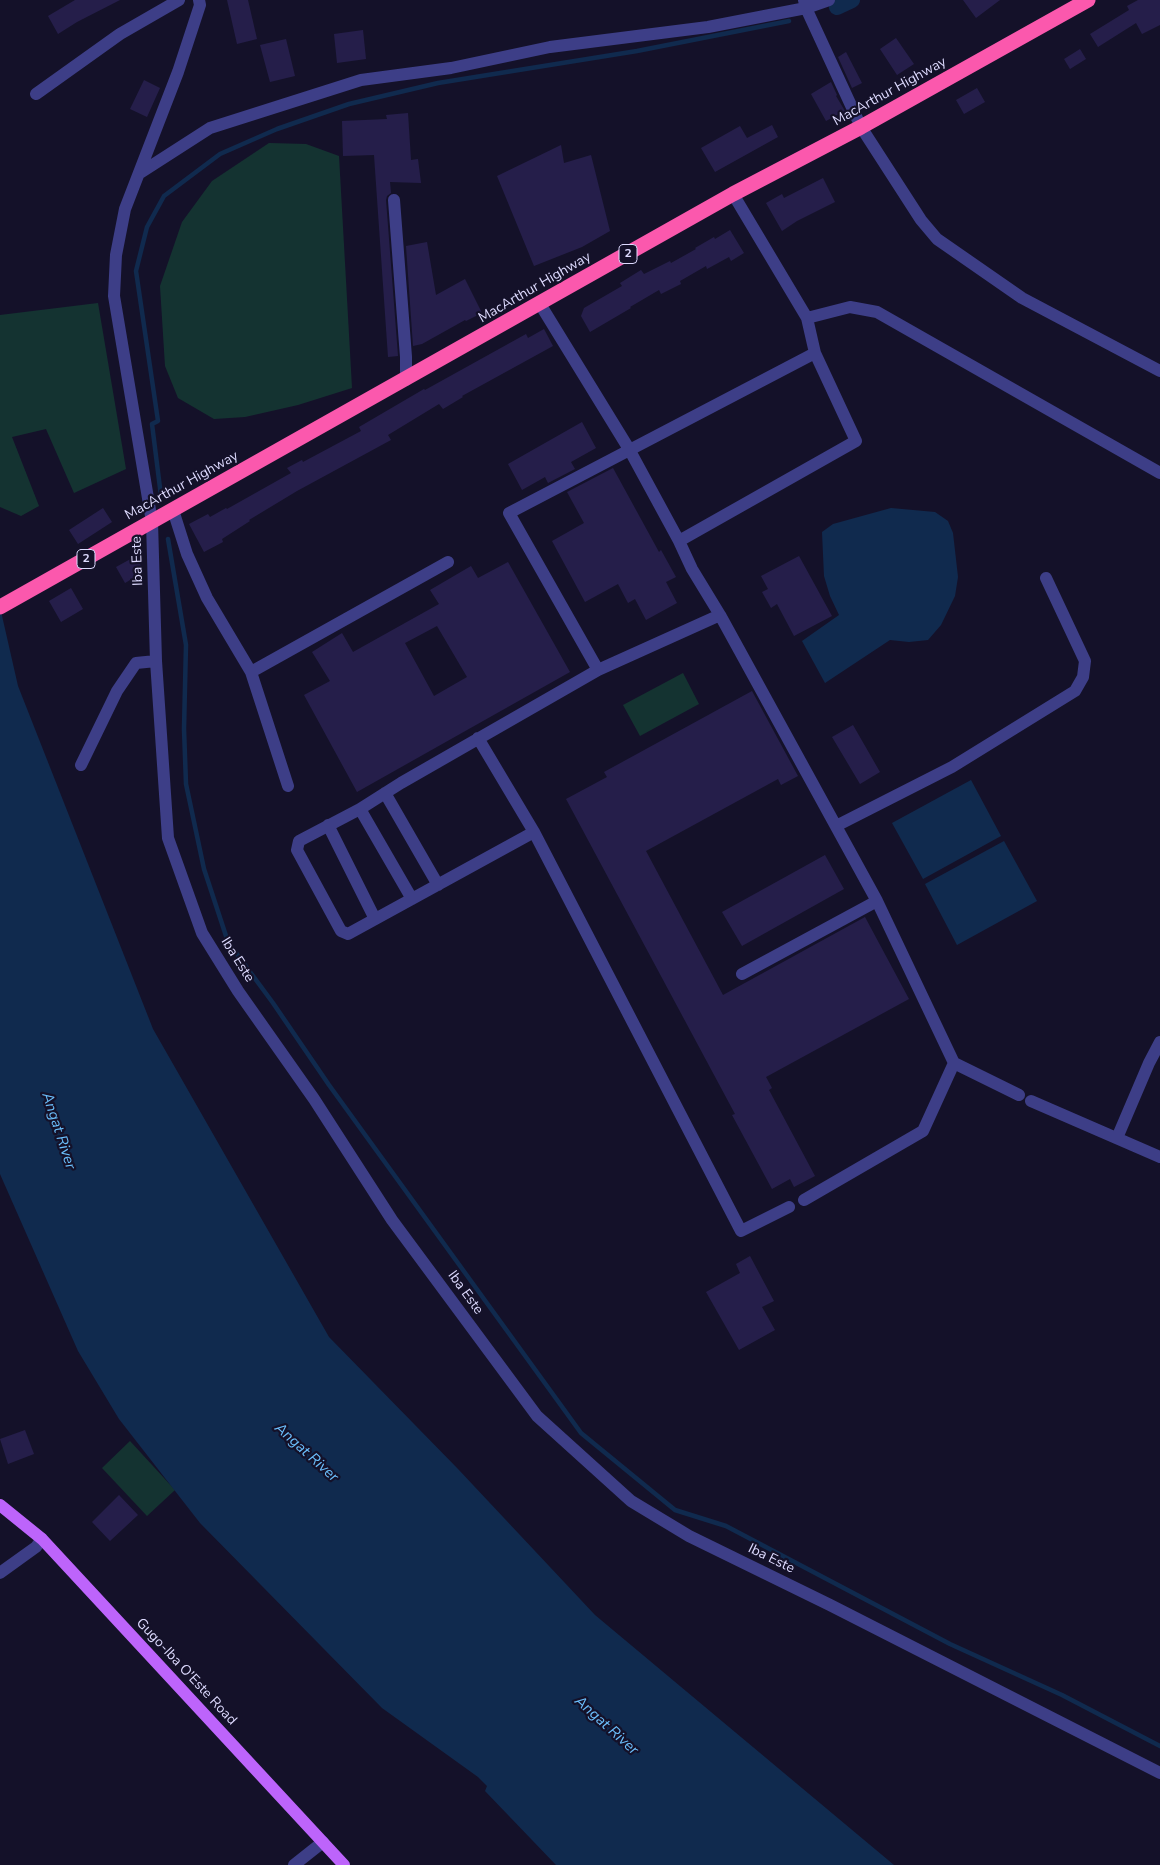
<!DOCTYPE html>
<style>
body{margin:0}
canvas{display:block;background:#141129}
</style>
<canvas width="1160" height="1865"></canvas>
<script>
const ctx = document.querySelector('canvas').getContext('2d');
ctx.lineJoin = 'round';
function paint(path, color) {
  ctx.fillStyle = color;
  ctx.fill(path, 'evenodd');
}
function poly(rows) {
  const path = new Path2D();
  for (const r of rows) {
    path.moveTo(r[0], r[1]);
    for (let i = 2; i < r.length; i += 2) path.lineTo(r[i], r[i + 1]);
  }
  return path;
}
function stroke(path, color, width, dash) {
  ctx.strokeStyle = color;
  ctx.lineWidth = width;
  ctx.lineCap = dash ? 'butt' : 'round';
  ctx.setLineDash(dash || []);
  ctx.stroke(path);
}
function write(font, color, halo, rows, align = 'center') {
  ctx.font = font + ' "Nunito Sans",sans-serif';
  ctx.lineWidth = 4.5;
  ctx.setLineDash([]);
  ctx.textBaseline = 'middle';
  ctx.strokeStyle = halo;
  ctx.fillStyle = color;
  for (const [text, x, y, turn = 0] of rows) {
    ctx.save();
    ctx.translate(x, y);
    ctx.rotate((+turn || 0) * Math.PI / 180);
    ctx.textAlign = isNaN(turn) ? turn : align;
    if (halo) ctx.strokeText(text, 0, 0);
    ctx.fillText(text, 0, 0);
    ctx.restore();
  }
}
const green = poly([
 [269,143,306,144,339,156,352,388,298,405,245,417,214,419,178,398,165,366,160,286,182,222,212,181],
 [98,303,126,469,74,493,46,429,12,437,39,506,21,516,0,507,0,315],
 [683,673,699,704,640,736,623,705],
 [130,1441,175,1490,147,1516,102,1468]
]);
const water = poly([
 [891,508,935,512,948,521,953,533,958,577,955,596,941,625,928,640,909,642,890,640,825,683,802,641,839,615,830,596,824,576,822,532,833,524],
 [0,607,18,686,153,1029,329,1337,458,1469,595,1615,894,1865,556,1865,485,1791,487,1786,478,1777,382,1708,200,1523,119,1419,78,1351,0,1174],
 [971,780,1001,836,923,879,892,823],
 [1004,841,1037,901,957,945,925,884]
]);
const stream = poly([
 [161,496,152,424,158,421,136,271,147,227,164,196,220,154,277,129,349,104,438,83,637,51,789,21],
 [168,539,186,645,184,729,186,784,204,869,228,942,273,1003,329,1085,581,1433,675,1510,726,1526,950,1644,1062,1695,1160,1746]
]);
const canal = poly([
 [837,7,852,0]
]);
const building = poly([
 [75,0,120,0,77,22,58,34,48,16],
 [227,0,248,0,257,39,237,44],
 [963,0,1000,0,976,18],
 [1138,0,1160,0,1160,25,1142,34,1136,23,1098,47,1090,34,1129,10,1127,6],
 [363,30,366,59,337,63,334,34],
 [896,38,914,64,897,75,880,49],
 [286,39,295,76,270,82,260,45],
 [1080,49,1086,59,1070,69,1064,59],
 [846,52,862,83,852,88,838,57],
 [144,80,160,88,147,117,130,109],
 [831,82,837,95,836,96,845,111,826,121,811,94],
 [977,88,985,102,964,114,956,100],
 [408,113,411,160,418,159,421,183,390,182,391,193,387,196,386,200,398,356,388,357,374,155,343,156,342,121,387,119,386,115],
 [772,125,778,137,715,172,701,148,740,126,747,138],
 [561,145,564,163,591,155,610,231,582,247,534,266,497,176],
 [823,178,835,202,797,221,782,231,766,203,782,194,784,198],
 [730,230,744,253,731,261,729,257,707,269,706,266,680,281,681,284,661,294,659,290,630,307,631,308,590,332,581,316,584,308,622,286,620,283,641,270,644,274,670,261,671,263,696,249,695,248,714,237,715,239],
 [427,242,436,295,465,279,482,313,466,321,465,320,422,344,413,346,406,246],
 [544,329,553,346,462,396,463,397,443,409,439,404,388,435,391,440,297,491,249,520,250,521,222,539,223,542,204,552,189,524,208,514,210,517,226,508,227,509,291,473,287,468,302,460,303,462,361,431,359,427,424,389,425,390,526,334,528,338],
 [582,422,596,448,571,462,575,469,548,483,545,477,522,490,508,464],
 [613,468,659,552,661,550,676,577,666,582,677,603,646,620,635,599,628,603,618,584,585,602,552,541,584,523,567,492],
 [103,508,112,522,78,544,69,530],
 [136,556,144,572,125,583,116,567],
 [799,556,832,616,794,636,777,604,771,608,762,592,768,589,761,576],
 [508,562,570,672,357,792,304,695,330,681,312,652,342,633,353,652,439,604,430,590,471,566,478,578],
 [437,626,467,677,434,696,405,643],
 [71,588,83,609,61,622,49,601],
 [752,691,798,776,781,785,778,779,646,851,723,995,865,917,909,999,766,1077,772,1088,769,1090,815,1176,794,1187,790,1179,772,1189,732,1115,735,1114,566,799,607,777,604,772],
 [853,725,880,772,860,784,832,737],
 [825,855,844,889,742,946,722,912],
 [750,1256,774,1301,762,1307,775,1330,739,1350,706,1292,740,1273,736,1264],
 [25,1430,34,1454,8,1464,0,1439],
 [119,1495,138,1515,110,1541,92,1522]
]);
const minor = poly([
 [199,0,200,5,178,72,125,209,116,255,114,296,152,522,156,661,168,838,202,933,238,991,314,1099,392,1220,537,1416,631,1501,689,1536,830,1605,1160,1773],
 [804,0,806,8,861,127,921,220,937,239,1022,298,1160,371],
 [36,94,120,34,179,0],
 [140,173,210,128,361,80,451,68,550,47,708,27,806,8,829,0],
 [394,200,406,357,406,380],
 [540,304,629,449,679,541,692,569,720,615,877,901,954,1063,1019,1095],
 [807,318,850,307,877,312,1160,473],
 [173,510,187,554,207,598,251,672,448,562],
 [679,541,856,441,815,353,807,318,733,194],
 [720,615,598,670,509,513,815,353],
 [251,672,288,786],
 [478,738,534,832,741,1231,789,1207],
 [81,765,117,691,136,663,156,661],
 [385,793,438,885],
 [360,809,412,899],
 [328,825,375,919],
 [836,826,952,767,1075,691,1083,677,1085,661,1046,578],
 [534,832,348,934,341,931,297,850,299,841,360,809,401,783,598,670],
 [742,974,877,901],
 [1031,1101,1160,1157],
 [1117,1138,1149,1063,1160,1042],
 [804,1200,923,1131,954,1063],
 [0,1573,36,1547,42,1539],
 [294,1865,323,1842]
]);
const major = poly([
 [0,1505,42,1539,344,1865]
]);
const highway = poly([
 [0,607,733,194,861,127,1088,0]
]);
const shields = [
 [628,254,18],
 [86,559,18]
];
const shieldNames = [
 ["2",628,254],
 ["2",86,559]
];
const streetNames = [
 ["MacArthur Highway",890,92,-29],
 ["MacArthur Highway",535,288,-30],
 ["MacArthur Highway",182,486,-29],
 ["Iba Este",138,561,-92],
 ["Iba Este",237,960,58],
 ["Iba Este",465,1293,54],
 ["Iba Este",771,1559,26],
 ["Gugo-Iba O'Este Road",186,1672,47]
];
const waterNames = [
 ["Angat River",58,1131,72],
 ["Angat River",306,1453,42],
 ["Angat River",606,1726,42]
];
paint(green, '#143331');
paint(water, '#102a4e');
stroke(stream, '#102a4e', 4.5);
stroke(canal, '#102a4e', 16);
paint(building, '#251e4a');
stroke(minor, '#3d3e87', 12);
stroke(major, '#bd64fb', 12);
stroke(highway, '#fb58ad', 15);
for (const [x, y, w] of shields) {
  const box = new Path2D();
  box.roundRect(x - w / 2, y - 9.5, w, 19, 4);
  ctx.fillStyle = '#141129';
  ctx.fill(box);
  stroke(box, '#dddafe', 1);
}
write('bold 12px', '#dddafe', null, shieldNames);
write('14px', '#dddafe', '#141129', streetNames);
write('italic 15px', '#6bbefb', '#141129', waterNames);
</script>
